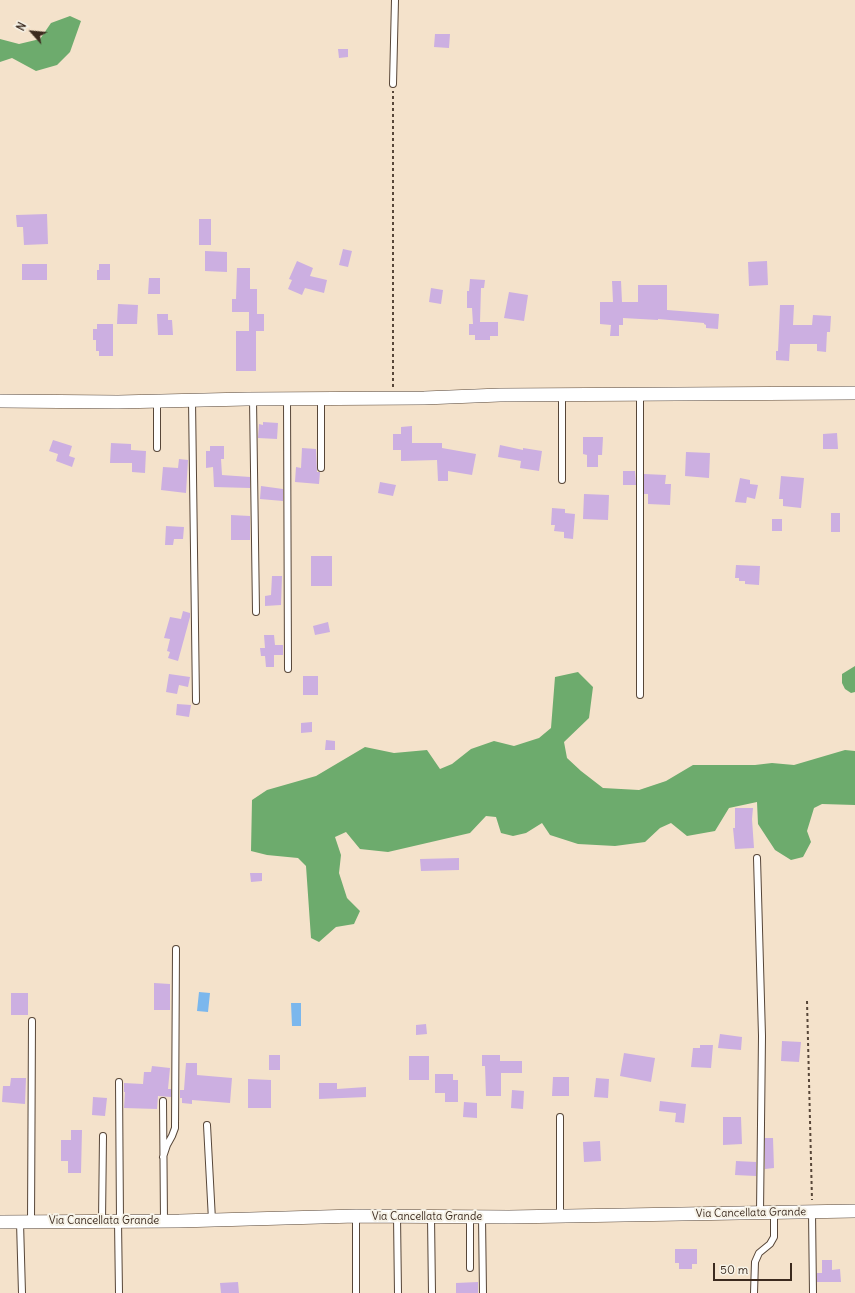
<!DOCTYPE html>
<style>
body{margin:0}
#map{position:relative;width:855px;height:1293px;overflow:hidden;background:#f4e2cb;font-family:Delius,sans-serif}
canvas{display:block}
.north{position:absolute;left:12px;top:12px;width:40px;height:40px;-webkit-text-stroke:3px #f7f3e8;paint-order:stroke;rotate:297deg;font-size:11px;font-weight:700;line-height:16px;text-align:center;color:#3b2a1e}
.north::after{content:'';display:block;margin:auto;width:14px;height:18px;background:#3b2a1e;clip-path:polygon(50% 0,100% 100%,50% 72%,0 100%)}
.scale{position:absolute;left:713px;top:1263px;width:79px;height:18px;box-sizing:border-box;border:2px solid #3b2a1e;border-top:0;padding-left:5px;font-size:12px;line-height:14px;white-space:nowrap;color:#3b2a1e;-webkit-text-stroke:3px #f7f3e8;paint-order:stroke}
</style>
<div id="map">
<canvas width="855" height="1293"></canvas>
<div class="north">N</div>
<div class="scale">50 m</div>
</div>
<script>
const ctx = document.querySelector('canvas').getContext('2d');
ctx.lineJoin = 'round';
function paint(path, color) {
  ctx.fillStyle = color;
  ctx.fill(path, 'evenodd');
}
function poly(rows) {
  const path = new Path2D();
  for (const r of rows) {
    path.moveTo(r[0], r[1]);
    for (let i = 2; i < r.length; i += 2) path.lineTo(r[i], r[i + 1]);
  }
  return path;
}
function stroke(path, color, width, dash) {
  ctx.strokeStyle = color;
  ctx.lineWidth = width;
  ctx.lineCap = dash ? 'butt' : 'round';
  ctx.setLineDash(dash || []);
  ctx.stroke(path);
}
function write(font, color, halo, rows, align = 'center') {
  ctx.font = font + ' Delius,sans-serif';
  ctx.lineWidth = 4;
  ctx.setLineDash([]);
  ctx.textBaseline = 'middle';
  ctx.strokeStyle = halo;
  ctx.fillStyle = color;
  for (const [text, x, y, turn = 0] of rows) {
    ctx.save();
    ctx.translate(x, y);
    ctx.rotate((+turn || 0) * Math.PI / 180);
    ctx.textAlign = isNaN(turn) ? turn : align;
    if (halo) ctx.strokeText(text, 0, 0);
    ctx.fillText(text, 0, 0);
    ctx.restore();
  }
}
const forest = poly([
 [70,16,81,21,70,52,57,65,36,71,12,58,0,62,0,39,19,44,40,39,51,23],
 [855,666,855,692,851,693,845,689,842,683,842,674],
 [578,672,593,687,589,718,564,742,567,758,581,771,603,788,639,790,666,781,693,765,755,765,772,763,794,765,845,750,855,751,855,805,822,804,814,808,807,831,811,842,803,857,791,860,775,850,758,824,757,802,729,808,715,831,687,836,671,823,660,828,645,842,615,846,578,844,550,835,542,823,526,833,513,836,501,833,496,817,486,816,470,833,388,852,360,849,346,832,335,837,341,855,339,873,347,898,360,911,354,924,336,927,319,942,311,938,306,866,298,858,267,855,251,851,252,800,267,790,316,776,365,747,394,753,427,750,440,769,452,764,471,749,494,741,514,746,539,738,551,728,555,677]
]);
const water = poly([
 [199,992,210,993,208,1012,197,1011],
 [291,1003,301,1003,301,1026,292,1026]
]);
const building = poly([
 [435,34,450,34,449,48,434,47],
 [338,49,348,49,348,57,339,58],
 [47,214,48,244,24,245,23,227,17,227,16,215],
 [199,219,211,219,211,245,199,245],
 [343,249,352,251,348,267,339,265],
 [205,251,227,252,227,272,205,271],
 [297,261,313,268,310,276,327,280,324,293,305,288,302,295,288,289,292,280,289,279],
 [767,261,768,285,749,286,748,262],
 [22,264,47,264,47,280,22,280],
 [99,264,110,264,110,280,97,280,97,270,99,270],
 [237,268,250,268,250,289,257,289,257,314,264,314,264,331,256,331,256,371,236,371,236,331,249,331,249,312,232,312,232,299,236,299],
 [149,278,160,278,160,294,148,294],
 [470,279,485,280,484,288,481,288,480,322,498,322,498,336,490,336,490,340,475,340,475,335,469,335,469,324,473,324,472,308,467,308,467,291,469,291],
 [612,281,621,281,622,302,638,302,638,285,667,285,667,310,719,314,718,329,706,328,706,325,704,324,704,323,658,319,658,320,623,318,623,325,619,325,619,336,610,336,611,325,600,324,600,302,613,302],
 [431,288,443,290,441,304,429,302],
 [509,292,528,295,524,321,504,318],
 [118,304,138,305,137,324,117,324],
 [780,305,794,305,793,325,812,325,813,315,831,316,830,332,827,332,826,352,817,351,817,344,790,344,789,361,776,360,776,351,778,351],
 [157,314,168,314,168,320,172,320,173,335,158,335],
 [97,324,113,324,113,356,99,356,99,351,96,351,96,340,93,340,93,329,97,329],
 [263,422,278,423,277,439,258,438,259,424,263,425],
 [412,426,412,443,442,443,442,448,476,454,472,475,448,471,448,481,438,481,437,460,401,461,401,450,393,450,393,434,401,434,401,427],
 [837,433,838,449,823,449,823,434],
 [583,437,603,437,602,455,598,455,598,467,587,467,587,455,583,454],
 [53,440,72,446,69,456,75,458,72,467,56,461,58,454,49,451],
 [111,443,131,444,131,450,146,451,145,473,132,472,132,463,110,463],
 [500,445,523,450,523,448,542,451,539,471,520,468,521,461,498,457],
 [210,446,224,446,224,459,221,459,222,475,250,477,250,488,214,487,213,467,206,468,206,451,210,451],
 [302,448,316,449,317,472,320,472,319,484,295,482,296,467,301,468],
 [686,452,710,453,709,478,685,476],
 [179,459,188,460,186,493,161,490,163,467,178,468],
 [623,471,635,471,636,485,623,485],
 [644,474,666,475,665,484,671,484,670,505,648,504,648,494,644,494],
 [781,476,804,478,801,508,783,506,783,499,779,499],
 [740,478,750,480,750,484,758,485,755,499,747,497,746,503,735,502],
 [380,482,396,485,393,496,378,493],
 [261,486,283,489,283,501,260,499],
 [584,494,609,495,608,520,583,519],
 [552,508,565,509,565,513,575,514,573,539,564,538,564,532,554,531,555,525,551,525],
 [831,513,840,513,840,532,831,532],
 [231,515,250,516,250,540,231,540],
 [772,519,782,519,782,531,772,531],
 [166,526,184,527,183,539,174,539,173,545,165,545],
 [311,556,332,556,332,586,311,586],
 [736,565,760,566,759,585,745,584,745,581,739,581,739,578,735,578],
 [272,576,282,576,281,605,265,606,265,596,271,595],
 [183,611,190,613,190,617,178,661,168,658,170,652,167,651,170,639,164,638,170,617,181,619],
 [328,622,330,632,315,635,313,626],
 [264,635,274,635,275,645,283,645,283,655,274,655,274,667,266,667,265,656,261,656,260,648,265,648],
 [169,674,190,677,188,687,179,685,177,694,166,692],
 [303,676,318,676,318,695,303,695],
 [177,704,191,705,189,717,176,715],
 [312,722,312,732,301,733,301,723],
 [326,740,335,741,335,750,325,750],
 [735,808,753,808,752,819,754,848,735,849,733,828,735,828],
 [459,858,459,870,421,871,420,859],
 [250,873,262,873,262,881,251,882],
 [154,983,170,984,170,1010,154,1010],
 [11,993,28,993,28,1015,11,1015],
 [426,1024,427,1034,416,1035,416,1025],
 [720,1034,742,1037,741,1050,718,1048],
 [782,1041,801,1042,799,1062,781,1061],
 [700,1045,713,1045,711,1068,691,1067,693,1048,700,1048],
 [624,1053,655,1058,651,1082,620,1076],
 [269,1055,280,1055,280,1070,269,1070],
 [482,1055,500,1055,500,1061,522,1061,522,1073,501,1073,501,1096,486,1096,485,1066,482,1066],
 [409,1056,429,1056,429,1080,409,1080],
 [186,1063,197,1063,197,1075,232,1078,230,1103,192,1100,192,1104,182,1103,182,1098,180,1098,180,1090,184,1090],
 [152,1066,170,1068,168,1089,171,1089,171,1097,158,1096,157,1109,124,1108,125,1092,124,1092,124,1083,143,1084,144,1072,151,1072],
 [435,1074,453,1074,453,1080,458,1080,458,1102,445,1102,445,1093,435,1093],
 [553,1077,569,1077,569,1096,552,1096],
 [11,1078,26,1078,25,1104,2,1102,3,1086,10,1086],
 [596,1078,609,1079,608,1098,594,1097],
 [248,1079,271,1080,271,1108,248,1108],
 [319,1083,337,1083,337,1089,366,1087,366,1097,319,1099],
 [512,1090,524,1091,523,1109,511,1108],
 [93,1097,107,1098,105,1116,92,1115],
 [660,1101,686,1104,684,1123,675,1122,676,1113,659,1111],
 [464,1102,477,1103,477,1118,463,1117],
 [723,1117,741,1117,742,1144,723,1145],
 [71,1130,82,1130,81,1173,68,1173,68,1161,61,1161,61,1140,71,1140],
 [765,1138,773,1138,774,1168,765,1169],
 [600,1141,601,1161,584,1162,583,1142],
 [736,1161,756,1162,756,1176,735,1175],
 [675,1249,697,1249,697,1264,692,1264,692,1269,679,1269,679,1263,675,1263],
 [822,1260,832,1260,832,1270,840,1269,841,1282,817,1282,817,1273,822,1273],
 [238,1282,239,1293,221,1293,220,1283],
 [478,1282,478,1293,456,1293,456,1283]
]);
const path = poly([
 [393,387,393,91],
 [807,1001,812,1200]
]);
const service = poly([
 [393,84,395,0],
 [562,394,562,480],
 [253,399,256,612],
 [287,399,288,669],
 [321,399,321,468],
 [192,400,196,701],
 [157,448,157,401],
 [640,695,640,394],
 [757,858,762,1036,760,1212],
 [119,1082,120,1221],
 [163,1101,164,1221],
 [207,1125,212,1220],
 [163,1157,167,1145,172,1136,175,1128,176,949],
 [812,1212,813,1293],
 [356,1216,356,1293],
 [397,1216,398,1293],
 [560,1216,560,1117],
 [431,1217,432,1293],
 [470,1217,470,1268],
 [482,1217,483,1293],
 [102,1221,103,1136],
 [118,1221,119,1293],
 [20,1222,22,1293],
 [31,1222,32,1021],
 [754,1293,755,1262,759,1253,770,1244,774,1237,774,1212]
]);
const minor = poly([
 [0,401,118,402,247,399,424,398,500,395,855,393],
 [0,1222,179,1221,356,1216,509,1217,855,1211]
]);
const streetNames = [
 ["Via Cancellata Grande",751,1213,-1],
 ["Via Cancellata Grande",427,1217],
 ["Via Cancellata Grande",104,1221]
];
paint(forest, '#6dab6d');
paint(water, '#7bb7ed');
paint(building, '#ccafe1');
stroke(service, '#574638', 8);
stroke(minor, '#574638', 14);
stroke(path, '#574638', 2, [3, 3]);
stroke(service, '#fff', 6);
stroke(minor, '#fff', 13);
write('11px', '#3b2a1e', '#f7f3e8', streetNames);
</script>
